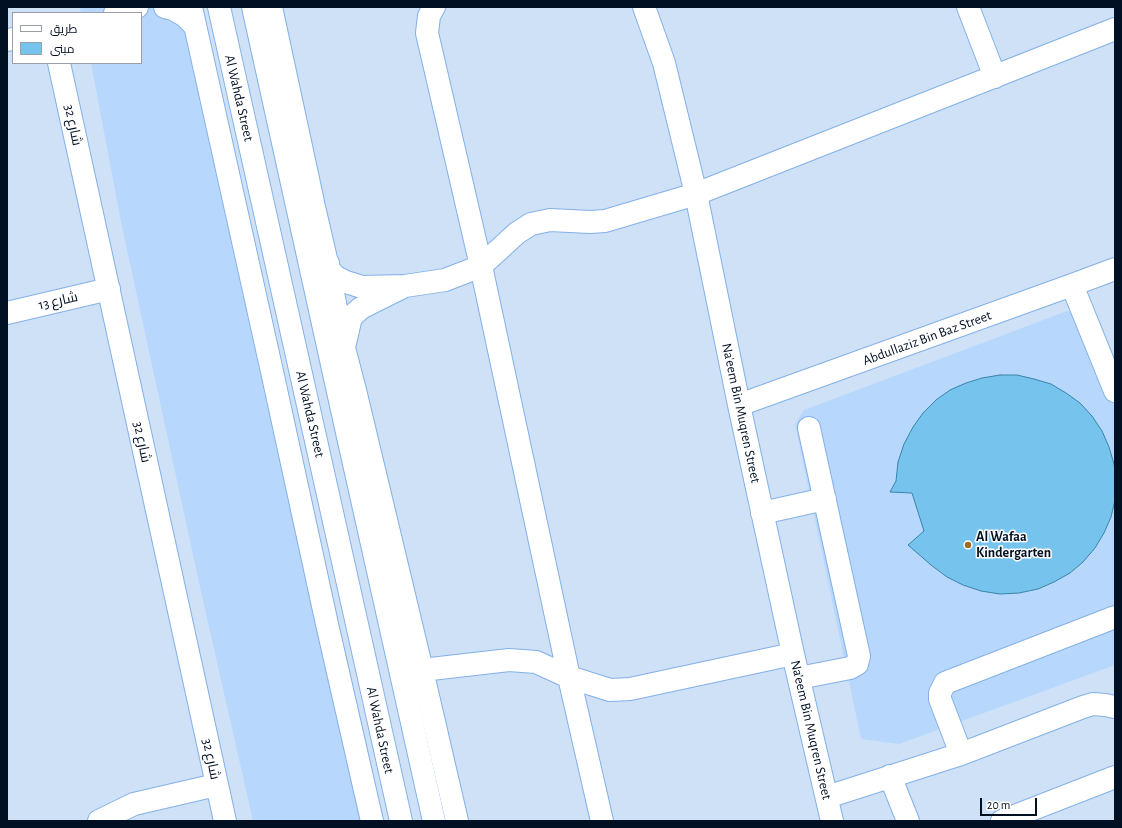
<!DOCTYPE html>
<meta charset="utf-8">
<style>
body{margin:0}
#map{position:relative;width:1122px;height:828px;overflow:hidden;background:#cee1f7;font-family:"Alegreya Sans",Cairo,sans-serif}
canvas{display:block}
.frame{position:absolute;inset:0;border:8px solid #021024;pointer-events:none}
.legend{position:absolute;left:12px;top:12px;width:130px;height:52px;box-sizing:border-box;background:#fff;border:1px solid #9a9fa7;margin:0;padding:5px 7px;list-style:none;font-size:12px;color:#021024}
.legend li{display:flex;align-items:center;gap:8px;height:20px}
.legend b{width:20px;border:1px solid #9a9fa7}
.scale{position:absolute;left:980px;top:798px;width:57px;height:18px;box-sizing:border-box;border:2px solid #021024;border-top:0;padding-left:5px;font-size:12px;line-height:14px;white-space:nowrap;color:#021024;-webkit-text-stroke:3px #fff;paint-order:stroke}
</style>
<div id="map">
<canvas width="1122" height="828"></canvas>
<div class="frame"></div>
<ul class="legend">
<li><b style="height:5px;background:#fff"></b>طريق</li>
<li><b style="height:11px;background:#76c3ed"></b>مبنى</li>
</ul>
<div class="scale">20 m</div>
</div>
<script>
const ctx = document.querySelector('canvas').getContext('2d');
ctx.lineJoin = 'round';
function paint(path, color) {
  ctx.fillStyle = color;
  ctx.fill(path, 'evenodd');
}
function poly(rows) {
  const path = new Path2D();
  for (const r of rows) {
    path.moveTo(r[0], r[1]);
    for (let i = 2; i < r.length; i += 2) path.lineTo(r[i], r[i + 1]);
  }
  return path;
}
function stroke(path, color, width, dash) {
  ctx.strokeStyle = color;
  ctx.lineWidth = width;
  ctx.lineCap = dash ? 'butt' : 'round';
  ctx.setLineDash(dash || []);
  ctx.stroke(path);
}
function write(font, color, halo, rows, align = 'center') {
  ctx.font = font + ' "Alegreya Sans",Cairo,sans-serif';
  ctx.lineWidth = 3;
  ctx.setLineDash([]);
  ctx.textBaseline = 'middle';
  ctx.strokeStyle = halo;
  ctx.fillStyle = color;
  for (const [text, x, y, turn = 0] of rows) {
    ctx.save();
    ctx.translate(x, y);
    ctx.rotate((+turn || 0) * Math.PI / 180);
    ctx.textAlign = isNaN(turn) ? turn : align;
    if (halo) ctx.strokeText(text, 0, 0);
    ctx.fillText(text, 0, 0);
    ctx.restore();
  }
}
const built = poly([
 [80,7,199,7,381,821,253,821,200,587,121,222,91,63,141,63,141,13,81,13],
 [1067,311,1082,315,1115,402,1115,665,899,744,861,739,795,424,804,410]
]);
const building = poly([
 [1000,375,1017,375,1034,379,1051,384,1066,393,1080,403,1092,416,1102,431,1109,447,1114,464,1115,473,1115,500,1111,517,1104,533,1095,548,1083,562,1070,573,1054,582,1038,589,1019,593,1000,594,981,591,963,585,947,577,931,565,908,545,924,531,912,493,890,492,896,481,898,462,904,444,913,427,923,413,936,400,950,390,966,383,982,378,1000,375]
]);
const minor = poly([
 [165,7,173,9,185,16,195,26],
 [191,7,273,376,327,624,372,821],
 [271,7,313,202],
 [434,7,429,16,427,33,481,266,569,677,602,821],
 [644,7,664,63,696,194,739,405,793,654,832,821],
 [968,7,995,77],
 [115,13,137,7],
 [7,40,13,39],
 [59,63,225,821],
 [292,179,314,207,327,263,344,348,355,390,353,404],
 [328,263,329,270,336,277,346,282,362,287,405,286,361,308,351,317,345,343],
 [1072,285,1115,391],
 [405,286,445,280,481,266,517,233,531,224,550,220,590,222,605,221,696,194,1115,29],
 [7,313,109,289],
 [355,390,422,670,457,821],
 [739,405,1072,285,1115,269],
 [762,513,825,499],
 [422,670,509,660,536,662,569,677,610,690,630,689,793,654],
 [799,678,850,668,857,664,859,656,809,428],
 [961,754,940,699,940,693,945,683,950,681,1115,617],
 [890,776,908,821],
 [827,797,961,754,1083,707,1093,704,1105,705,1115,707],
 [99,821,134,804,216,785],
 [1002,821,1115,777]
]);
const major = poly([
 [219,7,401,821],
 [253,7,348,437,434,821]
]);
const markers = [
 [968,545,4,"#9d6c20"]
];
const streetNames = [
 ["Al Wahda Street",239,98,77],
 ["شارع 32",73,125,78],
 ["شارع 13",58,301,-13],
 ["Abdullaziz Bin Baz Street",927,338,-20],
 ["Na'eem Bin Muqren Street",741,413,78],
 ["Al Wahda Street",310,414,77],
 ["شارع 32",142,442,78],
 ["Al Wahda Street",380,730,78],
 ["Na'eem Bin Muqren Street",811,730,77],
 ["شارع 32",211,759,78]
];
const poiNames = [
 ["Al Wafaa",976,537],
 ["Kindergarten",976,553]
];
paint(built, '#b8d7fd');
paint(building, '#76c3ed');
stroke(building, '#3984aa', 1);
stroke(minor, '#83b0e7', 24);
stroke(major, '#83b0e7', 24);
stroke(minor, '#fff', 22);
stroke(major, '#fff', 22);
for (const [x, y, r, color] of markers) {
  const dot = new Path2D();
  dot.arc(x, y, r, 0, 2 * Math.PI);
  ctx.fillStyle = color;
  ctx.fill(dot);
  stroke(dot, '#fff', 1.5);
}
write('14px', '#021024', '#fff', streetNames);
write('bold 14px', '#021024', '#fff', poiNames, 'left');
</script>
